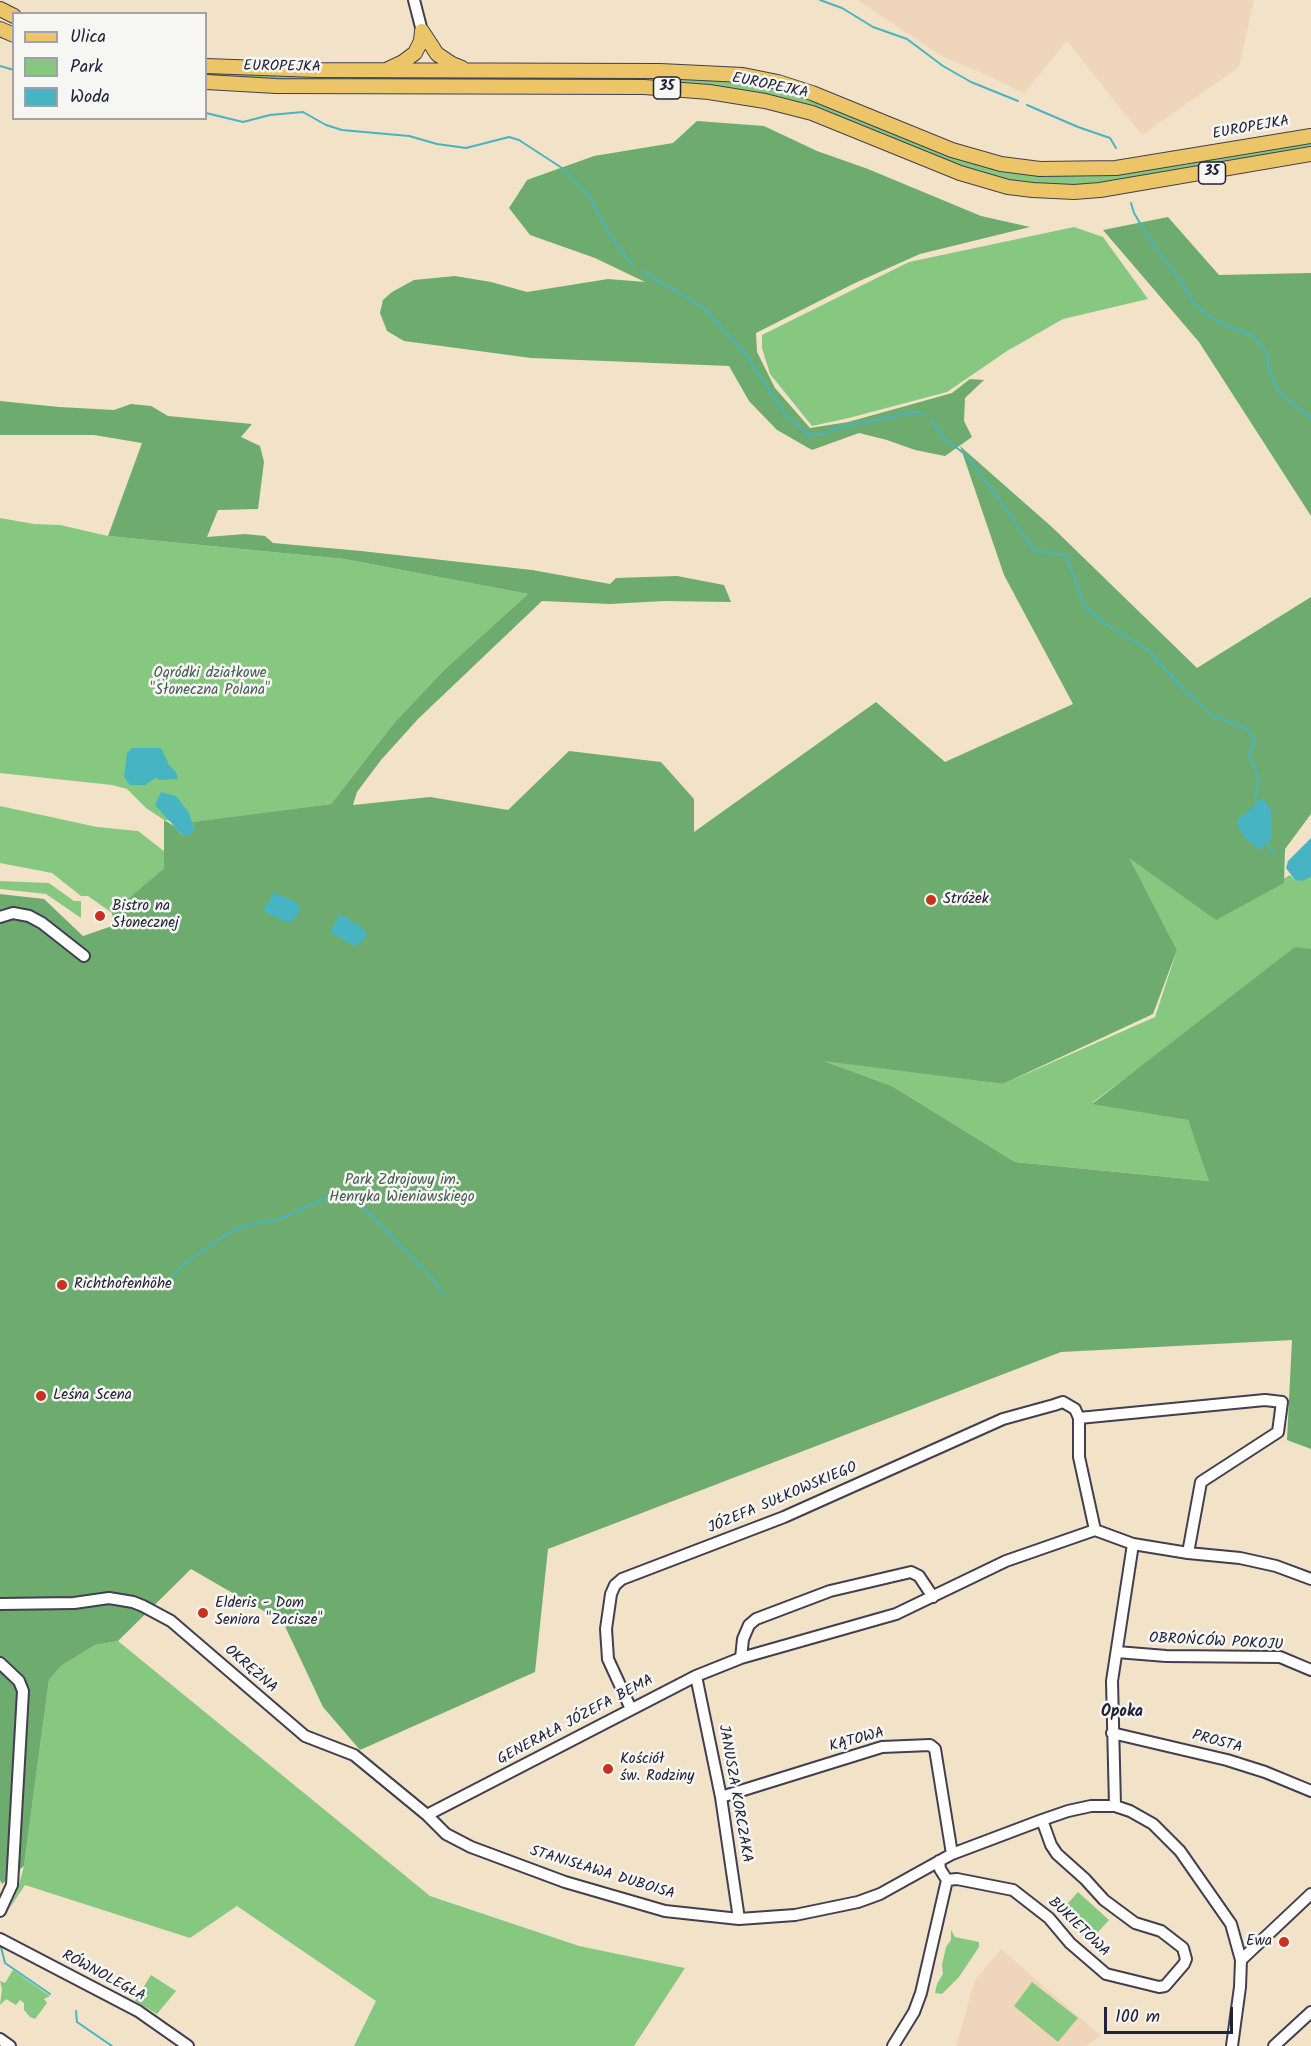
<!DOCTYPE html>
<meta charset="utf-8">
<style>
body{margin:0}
#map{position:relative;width:1311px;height:2046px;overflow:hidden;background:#f1e2c8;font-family:Kalam,sans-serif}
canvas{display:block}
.legend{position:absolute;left:12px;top:12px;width:195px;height:108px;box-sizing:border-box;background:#f6f6f2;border:2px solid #a1a1a9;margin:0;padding:8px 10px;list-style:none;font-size:18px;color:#22223b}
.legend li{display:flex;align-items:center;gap:12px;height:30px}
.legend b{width:30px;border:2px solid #a1a1a9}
.scale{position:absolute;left:1104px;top:2007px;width:129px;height:27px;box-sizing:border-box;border:3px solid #22223b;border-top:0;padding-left:8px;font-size:18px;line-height:21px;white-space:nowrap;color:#22223b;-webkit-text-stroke:4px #f6f6f2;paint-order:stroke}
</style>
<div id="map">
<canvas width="1311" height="2046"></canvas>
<ul class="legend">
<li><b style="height:8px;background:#edc569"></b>Ulica</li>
<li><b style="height:16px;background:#87c880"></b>Park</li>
<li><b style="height:16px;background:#47b4c3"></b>Woda</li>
</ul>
<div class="scale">100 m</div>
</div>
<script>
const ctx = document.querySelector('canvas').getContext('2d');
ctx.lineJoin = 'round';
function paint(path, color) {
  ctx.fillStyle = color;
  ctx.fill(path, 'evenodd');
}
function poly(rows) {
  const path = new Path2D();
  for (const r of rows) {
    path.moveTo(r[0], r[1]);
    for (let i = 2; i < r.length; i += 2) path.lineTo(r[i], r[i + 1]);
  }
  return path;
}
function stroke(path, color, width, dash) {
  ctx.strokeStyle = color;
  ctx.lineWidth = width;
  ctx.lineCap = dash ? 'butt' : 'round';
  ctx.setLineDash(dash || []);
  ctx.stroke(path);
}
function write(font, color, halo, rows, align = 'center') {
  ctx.font = font + ' Kalam,sans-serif';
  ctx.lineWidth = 5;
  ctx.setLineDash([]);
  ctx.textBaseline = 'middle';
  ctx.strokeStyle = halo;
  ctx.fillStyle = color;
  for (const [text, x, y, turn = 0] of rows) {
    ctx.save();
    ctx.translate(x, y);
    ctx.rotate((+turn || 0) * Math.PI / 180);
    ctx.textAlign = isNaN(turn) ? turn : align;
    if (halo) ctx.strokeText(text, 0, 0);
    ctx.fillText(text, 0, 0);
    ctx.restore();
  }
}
const built = poly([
 [860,0,1254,0,1239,67,1142,135,1067,41,1024,93,980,72,943,57,859,1],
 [1001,1949,1101,2036,1086,2046,956,2046,975,1980]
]);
const green = poly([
 [206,72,653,77,745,81,785,90,1039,174,1096,175,1128,172,1183,165,1311,140,1311,148,1097,185,1038,185,985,175,766,95,723,87,653,82,275,80,206,76],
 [1074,227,1103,237,1148,299,1063,319,1007,351,947,392,849,418,812,426,770,374,762,348,762,335,909,262],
 [0,518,34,524,60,525,108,536,344,559,528,594,444,670,394,723,331,804,186,823,164,820,146,808,127,789,112,785,0,773],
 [0,806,97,827,138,831,169,855,164,868,129,899,152,922,112,947,112,913,88,896,81,896,52,873,0,863],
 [1128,857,1216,919,1290,875,1295,880,1302,880,1311,877,1311,950,1189,1031,1092,1103,1188,1120,1210,1181,1015,1162,892,1086,821,1060,1003,1084,1155,1017,1177,950],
 [0,881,49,883,74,901,81,901,81,918,46,894,0,889],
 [118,1641,430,1896,579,1946,685,1968,634,2046,354,2046,376,2001,237,1906,190,1938,25,1885,9,1909,17,1892,24,1866,49,1680,61,1666,95,1645],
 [1078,1892,1109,1920,1089,1942,1059,1913],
 [951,1930,955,1937,979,1942,979,1947,959,1977,942,1994,935,1993,937,1984,943,1974,942,1965,946,1947,951,1940],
 [13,1970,50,1996,44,1999,47,2003,35,2019,30,2017,24,2010,24,2003,20,2000,16,2005,6,1999,0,2005,2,1989,0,1981,5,1983],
 [151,1975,176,1991,157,2014,135,2001],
 [1032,1982,1078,2018,1058,2042,1014,2006]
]);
const forest = poly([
 [697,121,764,126,817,151,868,169,981,216,1030,227,920,254,855,283,756,333,757,352,775,388,810,428,848,422,902,407,952,393,970,379,984,380,965,398,964,421,972,437,945,456,915,450,887,440,859,433,812,450,777,430,749,401,729,366,531,358,404,341,387,331,380,313,383,300,392,292,414,280,455,276,491,282,527,292,608,279,645,282,595,258,530,235,509,208,527,180,594,156,673,143],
 [1168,217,1219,275,1311,273,1311,516,1199,342,1103,230],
 [0,401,59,407,114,410,131,404,151,406,168,416,252,424,241,437,260,446,264,462,258,509,218,510,207,537,245,534,265,536,273,543,361,551,532,570,610,584,616,578,677,576,724,585,731,602,664,601,610,604,542,601,418,719,381,760,357,792,353,805,430,797,508,810,569,751,661,762,694,799,694,832,876,702,945,762,1073,704,1004,575,960,446,1053,528,1197,668,1311,597,1311,814,1285,849,1284,883,1216,920,1129,858,1177,950,1153,1014,1003,1084,824,1061,892,1086,1015,1162,1209,1181,1188,1120,1092,1104,1295,947,1311,949,1311,1449,1287,1440,1292,1340,1061,1352,548,1549,535,1672,360,1750,323,1707,283,1622,191,1569,118,1641,95,1645,61,1666,49,1680,24,1866,2,1884,0,1880,0,894,44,899,83,936,121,923,112,913,164,868,164,820,174,826,183,836,194,828,192,822,331,804,394,723,444,670,528,594,344,559,108,536,142,443,94,435,0,435]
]);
const water = poly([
 [132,748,161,748,169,765,176,772,178,779,160,780,155,778,145,785,130,785,124,777,127,753],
 [161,792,176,796,189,813,194,828,192,834,183,836,155,805],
 [1263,798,1271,810,1271,840,1259,850,1243,836,1236,821],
 [1311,838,1311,877,1302,881,1295,880,1286,868,1288,861],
 [274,892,297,903,300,909,295,919,288,923,263,911],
 [340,914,363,928,367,934,363,941,354,946,330,932]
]);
const stream = poly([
 [820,0,842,8,873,27,907,39,943,66,971,82,1018,101],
 [0,66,14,70],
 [1027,105,1078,127,1110,138,1116,148],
 [206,113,243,122,270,115,303,112,326,125,342,130,409,136,437,144,466,148,509,137,519,140,562,168,588,194,611,237,633,266],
 [1131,203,1134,213,1147,235,1181,282,1193,302,1206,314,1227,326,1252,335,1266,352,1269,369,1280,393,1311,418],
 [642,271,704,308,744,352,785,414,808,435,822,434,838,428,915,412,924,414],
 [932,420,942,436,967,456,999,499,1034,550,1066,555,1084,605,1101,621,1149,651,1181,687,1212,715,1247,729,1255,741,1249,753,1259,779,1255,797,1258,805],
 [1265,843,1275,853],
 [173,1276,187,1262,227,1234,247,1225,280,1219,337,1193,351,1198,368,1212,432,1278,443,1293],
 [1,1947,5,1963,50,1994],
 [76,2011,77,2022,112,2046]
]);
const minor = poly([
 [414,0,422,31],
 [0,917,13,913,29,916,42,923,84,956],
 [1079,1418,1079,1457,1095,1530],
 [0,1604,74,1603,109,1598,133,1602,143,1606,171,1621,305,1736,354,1755,427,1815,446,1834,471,1847,565,1882,665,1911,739,1919,795,1915,858,1902,880,1894,952,1854,1042,1820,1068,1811,1091,1806,1115,1806,1130,1811,1153,1824,1180,1851,1231,1924,1241,1960,1240,1987,1232,2046],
 [1117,1652,1166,1656,1280,1657,1311,1670],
 [741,1658,743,1639,749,1625,756,1619,830,1591,911,1572,919,1576,933,1597],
 [0,1663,19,1681,23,1691,12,1885,0,1911],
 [696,1676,721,1797,739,1919],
 [631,1709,608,1659,606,1629,611,1594,615,1585,622,1579,784,1517,1003,1419,1054,1405,1063,1402,1075,1409,1079,1418,1265,1400,1282,1402,1278,1432,1201,1482,1188,1553],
 [1112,1733,1227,1760,1265,1772,1311,1791],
 [721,1797,882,1747,930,1745,935,1749,952,1854],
 [1115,1806,1112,1681,1133,1544],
 [427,1815,696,1676,741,1658,896,1614,1006,1561,1095,1530,1133,1544,1188,1553,1240,1558,1276,1566,1311,1579],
 [947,1880,957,1879,1013,1890,1049,1918,1070,1943,1106,1974,1159,1987,1165,1986,1184,1964,1186,1959,1183,1948,1161,1931,1135,1923,1104,1900,1085,1879,1057,1854,1051,1845,1042,1820],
 [0,1939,138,2011,188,2046],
 [1241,1960,1311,1894],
 [0,2039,10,2046],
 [893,2046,914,2012,921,1993,947,1880,940,1869,939,1861],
 [1274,2046,1311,2012]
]);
const major = poly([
 [0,9,14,16],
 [0,29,14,35],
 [422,31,437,54,452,64,462,68],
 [206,66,317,70,660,71,743,75,778,82,812,93,952,150,1001,164,1040,169,1116,168,1311,136],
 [388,69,403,62,415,53,421,41,422,31],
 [206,82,276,86,644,87,709,92,765,101,812,113,960,173,1008,187,1033,190,1074,192,1100,190,1311,154]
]);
const markers = [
 [931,900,6,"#c8321e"],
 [100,916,6,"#c8321e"],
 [62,1285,6,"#c8321e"],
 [41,1396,6,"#c8321e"],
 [203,1613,6,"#c8321e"],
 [608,1769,6,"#c8321e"],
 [1284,1942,6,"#c8321e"]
];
const shields = [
 [667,88,27],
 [1212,173,27]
];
const shieldNames = [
 ["35",667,88],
 ["35",1212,173]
];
const streetNames = [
 ["EUROPEJKA",282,68,1],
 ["EUROPEJKA",770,87,12],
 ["EUROPEJKA",1251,129,-10],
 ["JÓZEFA SUŁKOWSKIEGO",783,1499,-23],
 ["OBROŃCÓW POKOJU",1216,1643,3],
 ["OKRĘŻNA",250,1670,41],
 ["GENERAŁA JÓZEFA BEMA",576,1721,-28],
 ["KĄTOWA",857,1741,-15],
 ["PROSTA",1217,1743,15],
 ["JANUSZA KORCZAKA",734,1794,80],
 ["STANISŁAWA DUBOISA",602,1874,17],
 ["BUKIETOWA",1078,1928,44],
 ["RÓWNOLEGŁA",103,1977,28]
];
const parkNames = [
 ["Ogródki działkowe",210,674],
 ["\"Słoneczna Polana\"",210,691],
 ["Park Zdrojowy im.",402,1181],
 ["Henryka Wieniawskiego",402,1198]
];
const poiNames = [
 ["Stróżek",943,900],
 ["Bistro na",112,907],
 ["Słonecznej",112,924],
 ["Richthofenhöhe",74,1285],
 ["Leśna Scena",53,1396],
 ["Elderis - Dom",215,1604],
 ["Seniora \"Zacisze\"",215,1621],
 ["Kościół",620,1760],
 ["św. Rodziny",620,1777],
 ["Ewa",1272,1942,"right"]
];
const neighbourhoodNames = [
 ["Opoka",1122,1713]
];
paint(built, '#efd6bb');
paint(green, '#87c880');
paint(forest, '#6dac6e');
paint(water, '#47b4c3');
stroke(stream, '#47b4c3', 2);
stroke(minor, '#413f50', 14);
stroke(major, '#413f50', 16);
stroke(minor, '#fff', 10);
stroke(major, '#edc569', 14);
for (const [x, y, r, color] of markers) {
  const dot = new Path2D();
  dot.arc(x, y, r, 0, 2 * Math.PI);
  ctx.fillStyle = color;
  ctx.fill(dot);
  stroke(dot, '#f6f6f2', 2);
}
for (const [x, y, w] of shields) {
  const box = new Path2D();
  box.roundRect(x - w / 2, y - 11, w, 22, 4.5);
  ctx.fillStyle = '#f6f6f2';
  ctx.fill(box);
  stroke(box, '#22223b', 1.5);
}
write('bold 14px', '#22223b', null, shieldNames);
write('15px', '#22223b', '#f6f6f2', streetNames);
write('15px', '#455c53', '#f6f6f2', parkNames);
write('15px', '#22223b', '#f6f6f2', poiNames, 'left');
write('bold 16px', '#22223b', '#f6f6f2', neighbourhoodNames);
</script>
